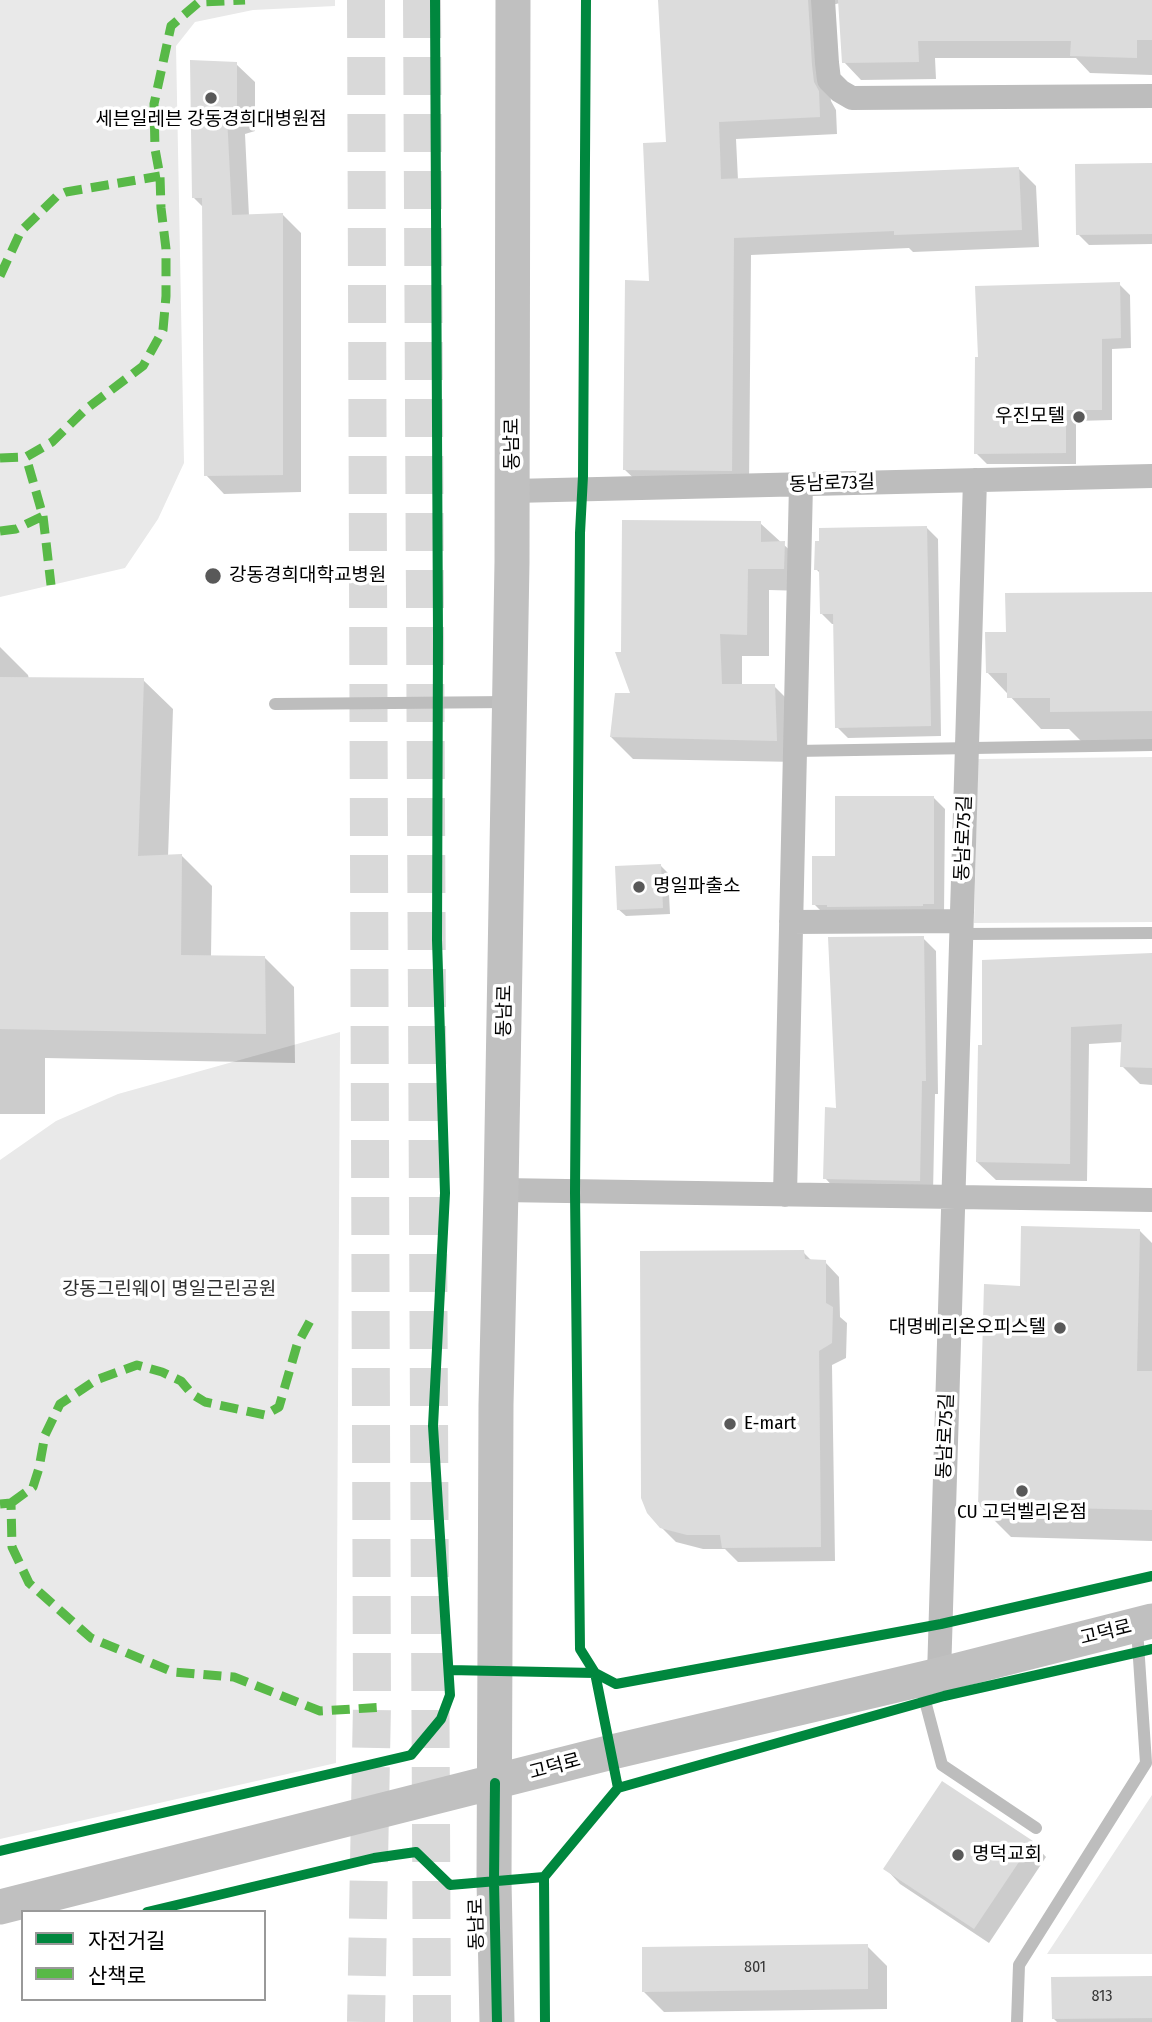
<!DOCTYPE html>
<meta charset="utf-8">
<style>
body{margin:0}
#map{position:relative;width:1152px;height:2022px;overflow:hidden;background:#fff;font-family:"Fira Sans Condensed","Noto Sans KR",sans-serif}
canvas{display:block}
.legend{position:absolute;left:21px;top:1910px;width:245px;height:91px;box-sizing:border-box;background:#fff;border:2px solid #999;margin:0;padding:9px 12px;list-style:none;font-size:21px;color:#000}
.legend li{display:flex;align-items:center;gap:14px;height:35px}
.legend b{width:35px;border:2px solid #999}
</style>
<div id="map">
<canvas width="1152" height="2022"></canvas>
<ul class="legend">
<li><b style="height:9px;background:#00873e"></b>자전거길</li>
<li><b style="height:9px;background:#58b947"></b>산책로</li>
</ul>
</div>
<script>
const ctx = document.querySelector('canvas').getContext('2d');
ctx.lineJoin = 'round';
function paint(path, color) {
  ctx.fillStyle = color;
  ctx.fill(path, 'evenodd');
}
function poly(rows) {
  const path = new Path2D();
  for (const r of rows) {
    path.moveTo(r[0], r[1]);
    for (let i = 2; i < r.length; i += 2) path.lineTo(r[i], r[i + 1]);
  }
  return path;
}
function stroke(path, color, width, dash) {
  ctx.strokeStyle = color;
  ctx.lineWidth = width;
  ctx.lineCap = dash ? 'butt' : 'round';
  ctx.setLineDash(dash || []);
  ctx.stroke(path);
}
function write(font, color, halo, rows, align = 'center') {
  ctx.font = font + ' "Fira Sans Condensed","Noto Sans KR",sans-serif';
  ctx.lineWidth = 7;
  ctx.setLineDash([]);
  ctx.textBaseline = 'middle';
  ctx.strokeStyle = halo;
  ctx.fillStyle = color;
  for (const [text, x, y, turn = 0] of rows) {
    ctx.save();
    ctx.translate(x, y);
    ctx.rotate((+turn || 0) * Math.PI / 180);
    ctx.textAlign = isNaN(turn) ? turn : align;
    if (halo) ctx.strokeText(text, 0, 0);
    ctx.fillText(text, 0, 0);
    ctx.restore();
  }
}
const green = poly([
 [0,0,335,0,335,6,253,10,195,22,176,46,184,463,158,519,125,568,0,597],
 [1152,757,1152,922,974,923,978,759],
 [340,1032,336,1763,0,1839,0,1160,56,1121,118,1094],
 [1152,1795,1152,1954,1047,1954]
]);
const shadow = poly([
 [660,0,1152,0,1152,75,1090,73,1076,58,935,58,936,79,861,80,844,62,840,3,832,5,829,84,831,101,836,110,837,134,736,139,738,180,1018,168,1036,186,1039,247,913,252,909,248,751,255,749,488,643,487,625,470,668,144],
 [236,64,255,82,255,131,245,134,249,216,283,215,301,233,301,492,224,494,206,475,203,207,194,198],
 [1152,165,1152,244,1089,245,1078,234],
 [1119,284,1130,295,1131,348,1112,349,1112,420,1076,421,1076,464,987,464,976,453],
 [760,523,806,565,805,591,769,590,769,656,742,656,742,685,774,686,796,708,798,762,633,759,611,737,632,695,623,653],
 [927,528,938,539,941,736,848,738,837,727,835,624,832,624,821,613,821,574,816,569,821,543],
 [1152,593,1152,742,1083,743,1069,729,1041,729,987,672,1007,634],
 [0,647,28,675,29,679,143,680,173,709,168,857,182,856,212,886,211,957,264,957,294,987,295,1063,45,1058,45,1114,0,1114],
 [934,798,945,809,944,915,825,915,814,904,836,858],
 [661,866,668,873,670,914,626,916,618,909],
 [923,938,936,951,938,1094,935,1094,933,1194,838,1192,825,1178],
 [1152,954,1152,1085,1140,1084,1122,1066,1123,1042,1089,1044,1087,1181,996,1180,977,1162,979,1047],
 [1140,1231,1152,1243,1152,1541,1011,1537,979,1505,1021,1287],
 [803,1252,813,1262,825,1262,839,1277,840,1317,847,1323,846,1358,832,1365,835,1561,738,1562,725,1549,703,1549,676,1542,661,1527],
 [1032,1842,1046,1857,989,1943,900,1884,886,1869],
 [867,1946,887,1966,887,2009,664,2012,644,1992],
 [1152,1978,1152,2022,1057,2022,1053,2018]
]);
const building = poly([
 [658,0,808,0,812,65,814,82,819,91,820,117,719,122,721,179,1019,167,1022,230,894,235,894,231,734,238,732,471,623,470,625,280,649,281,643,143,666,142],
 [838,0,1152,0,1152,40,1137,40,1137,58,1070,56,1071,41,918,41,919,62,842,63],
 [190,60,237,62,237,113,227,116,232,215,283,213,283,475,204,476,202,198,192,198],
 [1152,163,1152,234,1076,235,1075,164],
 [1120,282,1121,338,1102,339,1102,410,1066,410,1066,453,974,454,975,357,978,357,975,286],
 [622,520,761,521,761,542,785,541,784,569,748,569,747,635,720,634,722,684,775,684,777,741,610,737,615,693,630,693,615,652,621,652],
 [927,526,931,726,835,728,833,614,820,614,819,570,814,570,815,541,819,541,819,528],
 [1152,592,1152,711,1050,712,1050,698,1007,698,1007,673,986,673,985,632,1006,632,1005,593],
 [0,677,144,678,138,856,182,854,181,955,265,956,266,1034,0,1029],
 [835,796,934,796,934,904,923,904,923,906,827,907,827,905,812,905,812,856,835,856],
 [661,864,663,908,617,910,615,866],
 [924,936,926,1081,922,1081,920,1181,823,1179,825,1107,836,1108,828,937],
 [1152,953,1152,1068,1120,1067,1122,1024,1071,1027,1070,1164,976,1162,978,1045,982,1045,982,960],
 [1021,1226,1140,1229,1137,1371,1152,1371,1152,1510,978,1506,984,1284,1020,1286],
 [804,1250,805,1259,826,1260,826,1303,833,1307,832,1343,819,1351,821,1547,722,1548,720,1535,687,1535,660,1528,647,1513,641,1498,640,1251],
 [942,1781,1033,1841,974,1929,883,1869],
 [868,1944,868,1989,642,1992,642,1947],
 [1152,1976,1152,2018,1052,2019,1051,1977]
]);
const highwayTunnel = poly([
 [366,0,372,1704,366,2022],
 [422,0,432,2022]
]);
const lane = poly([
 [275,704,509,702],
 [795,751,1152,745],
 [961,934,1152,933],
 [920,1682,942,1765,1036,1828],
 [1017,2022,1019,1965,1146,1763,1137,1629]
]);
const street = poly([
 [823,0,827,63,829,80,840,91,852,98,1152,96],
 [513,491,1152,476],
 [791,922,961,921],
 [501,1190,1152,1200],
 [785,1195,801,484],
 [939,1675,975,480]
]);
const secondary = poly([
 [0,1907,612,1752,939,1675,1152,1621],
 [497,2022,494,1881,496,1405,501,1190,512,562,513,0]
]);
const quiet = poly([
 [0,276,21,231,57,196,66,192,160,176],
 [0,458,26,457,52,442,86,409,143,366,163,330,166,296,166,249,161,208,160,176,155,149,154,104,171,26,199,2,245,0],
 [43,516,51,585],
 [0,531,16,529,43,516,26,457],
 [11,1503,33,1487,39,1468,45,1435,60,1404,96,1380,137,1365,162,1372,181,1381,192,1394,205,1402,265,1415,279,1407,297,1345,310,1321],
 [0,1504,11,1503,12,1547,29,1583,91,1638,173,1672,234,1677,320,1711,385,1707]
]);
const cycleway = poly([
 [586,0,583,476,580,533,575,1192,580,1649,595,1673,618,1788],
 [449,1670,595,1673,616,1684,941,1624,1152,1576],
 [495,1783,494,1881,497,2022],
 [0,1851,411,1755,441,1719,450,1695,433,1426,445,1193,437,940,438,636,435,0],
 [147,1912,374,1858,416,1852,450,1885,544,1877],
 [545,2022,544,1877,618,1788,944,1696,1152,1649]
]);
const markers = [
 [211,98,7,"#595959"],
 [1079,417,7,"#595959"],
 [213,576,9,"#595959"],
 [639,887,7,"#595959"],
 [1060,1328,7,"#595959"],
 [730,1424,7,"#595959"],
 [1022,1491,7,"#595959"],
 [958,1855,7,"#595959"]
];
const numberNames = [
 ["801",755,1968],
 ["813",1102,1997]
];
const poiNames = [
 ["세븐일레븐 강동경희대병원점",211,120,"center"],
 ["우진모텔",1065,417,"right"],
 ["강동경희대학교병원",229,576],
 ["명일파출소",653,887],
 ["대명베리온오피스텔",1046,1328,"right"],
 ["E-mart",744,1424],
 ["CU 고덕벨리온점",1022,1513,"center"],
 ["명덕교회",972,1855]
];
const streetNames = [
 ["동남로",513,444,-90],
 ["동남로73길",832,484,-2],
 ["동남로75길",964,838,-88],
 ["동남로",505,1011,-89],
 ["동남로75길",946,1436,-88],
 ["고덕로",1106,1633,-14],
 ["고덕로",555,1767,-15],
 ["동남로",477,1924,-91]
];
const parkNames = [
 ["강동그린웨이 명일근린공원",169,1290]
];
paint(green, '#e9e9e9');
paint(shadow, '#0003');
paint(building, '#dcdcdc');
stroke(highwayTunnel, '#d9d9d9', 38, [38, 19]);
stroke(lane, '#bdbdbd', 12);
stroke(street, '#bdbdbd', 24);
stroke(secondary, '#c0c0c0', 35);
stroke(quiet, '#58b947', 9, [18, 9]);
stroke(cycleway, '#00873e', 10);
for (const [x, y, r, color] of markers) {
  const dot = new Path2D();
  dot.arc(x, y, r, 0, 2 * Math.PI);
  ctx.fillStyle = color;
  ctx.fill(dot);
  stroke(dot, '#fff', 2.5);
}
write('16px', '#373737', null, numberNames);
write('19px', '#000', '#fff', poiNames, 'left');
write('19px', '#000', '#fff', streetNames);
write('19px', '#2e2e2e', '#fff', parkNames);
</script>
